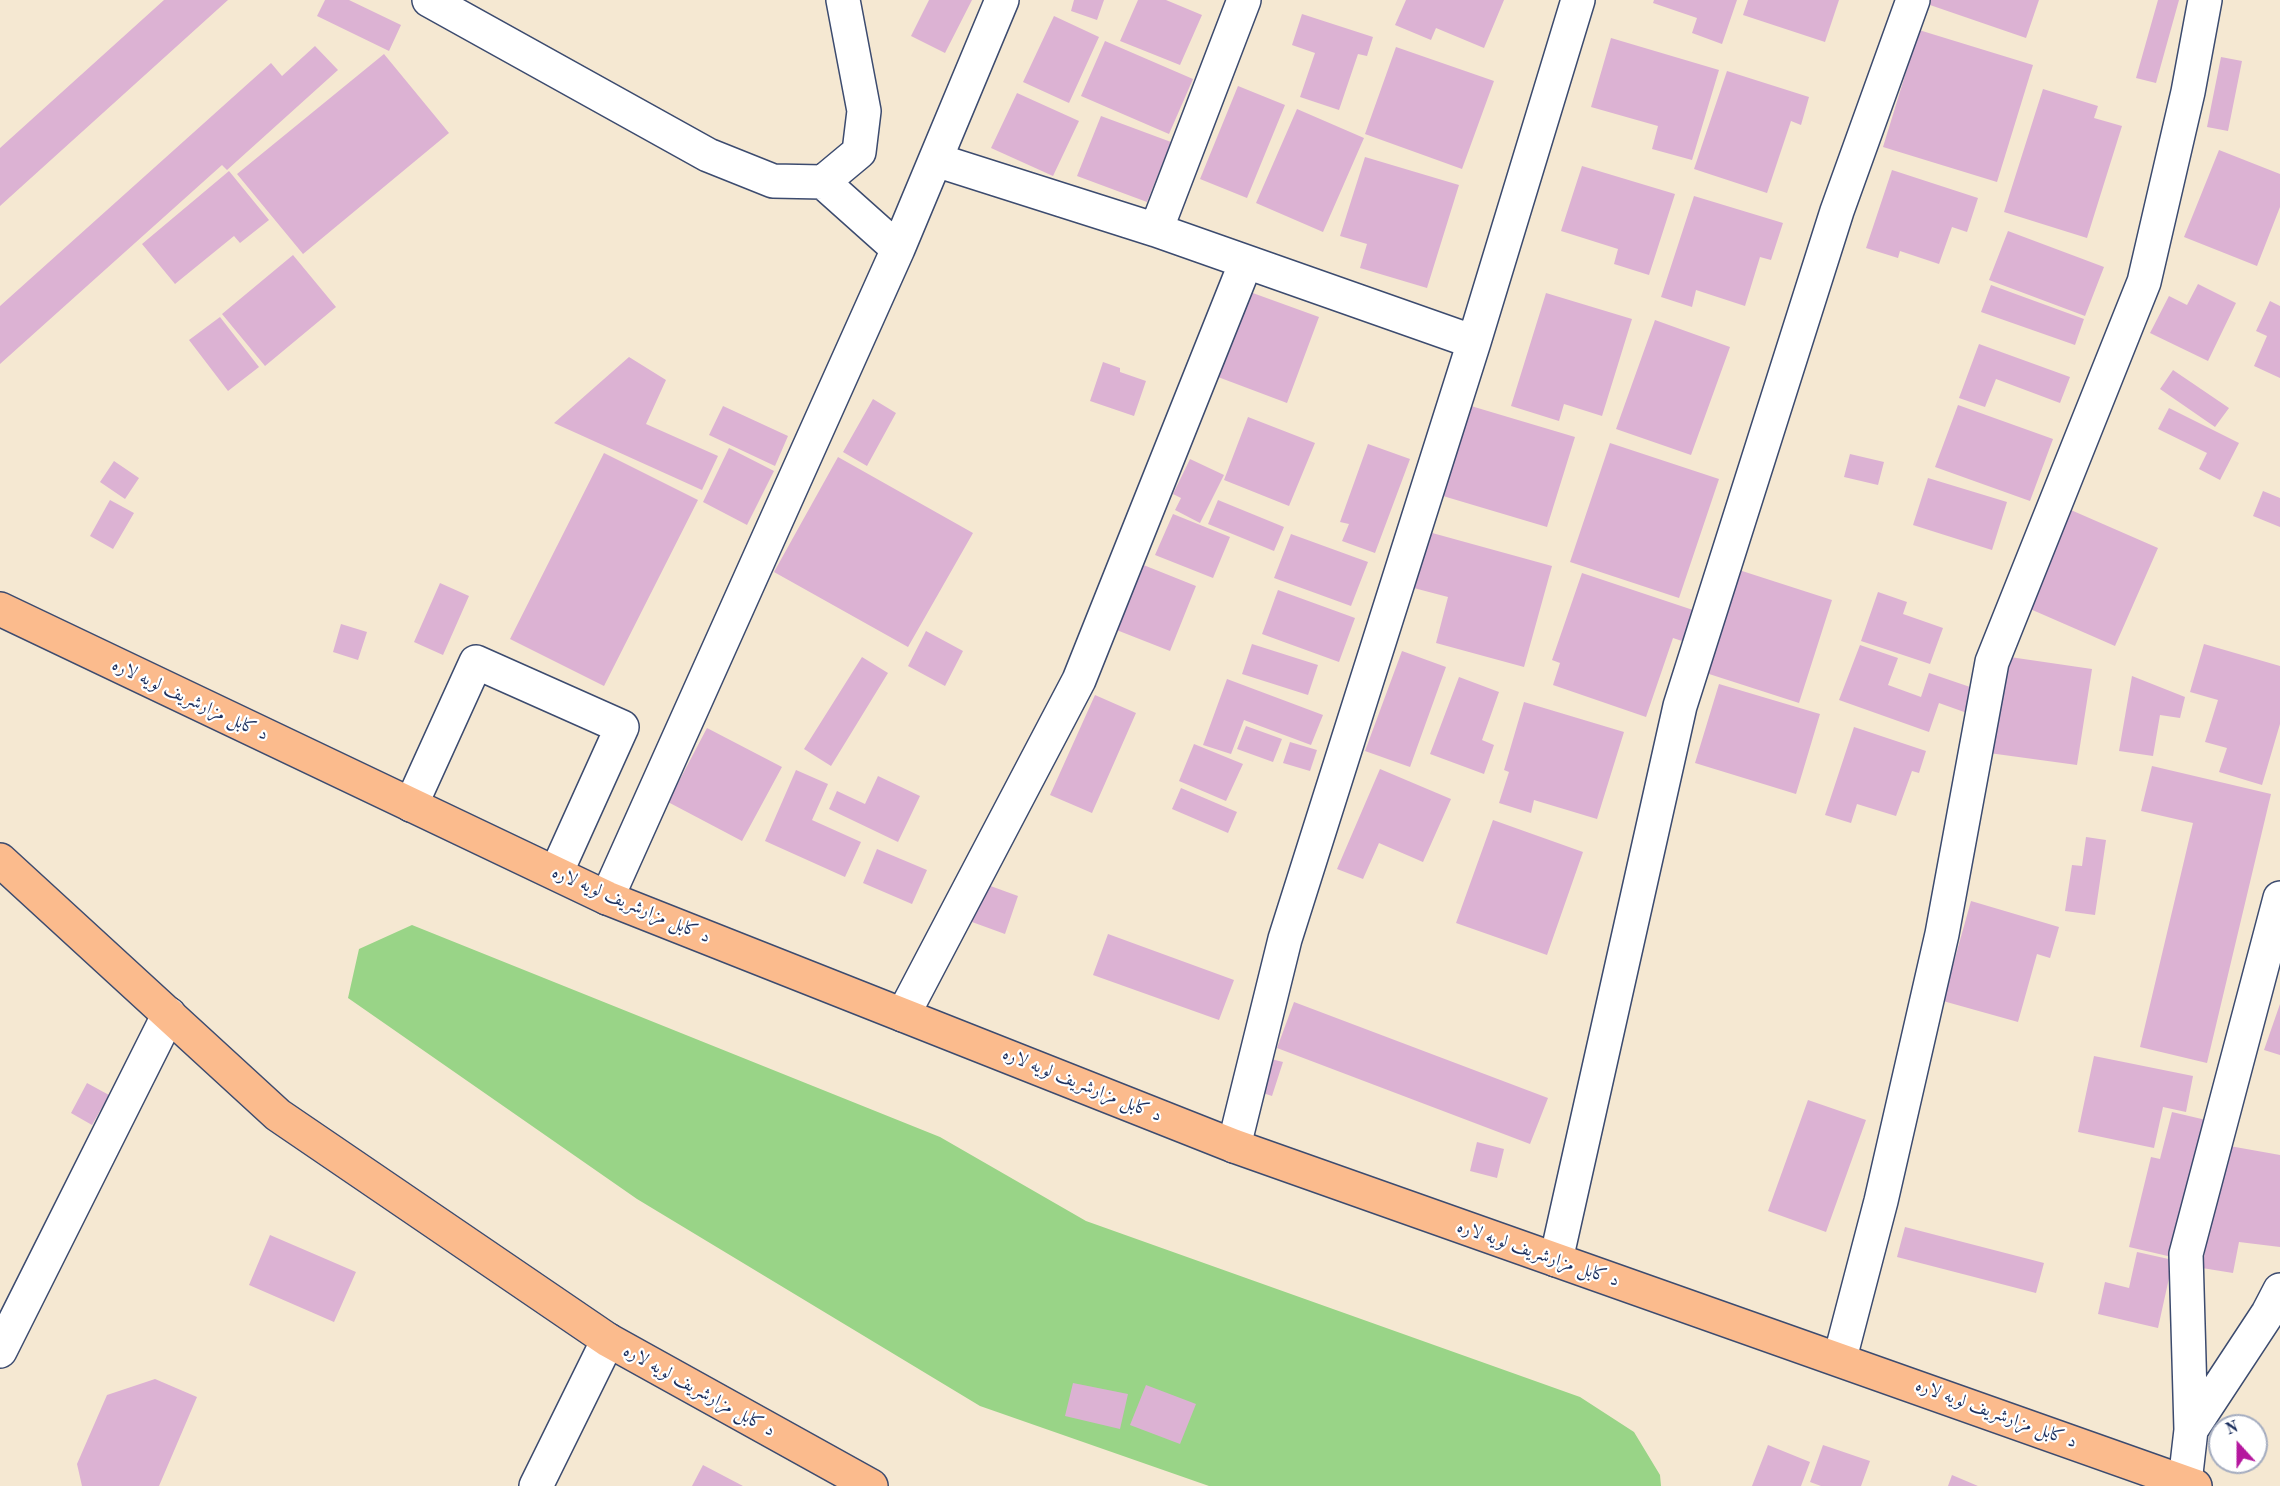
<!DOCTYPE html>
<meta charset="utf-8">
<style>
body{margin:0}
#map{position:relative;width:2280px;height:1486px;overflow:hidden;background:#f5e8d2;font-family:"Old Standard TT",serif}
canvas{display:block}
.north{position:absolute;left:2208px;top:1414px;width:60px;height:60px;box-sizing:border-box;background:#fff;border:2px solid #a4acbf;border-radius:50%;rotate:339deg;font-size:16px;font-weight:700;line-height:24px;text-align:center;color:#1b2f5e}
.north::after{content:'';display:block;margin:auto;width:21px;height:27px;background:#b5179e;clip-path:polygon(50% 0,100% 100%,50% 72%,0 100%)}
</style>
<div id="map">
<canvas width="2280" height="1486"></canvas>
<div class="north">N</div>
</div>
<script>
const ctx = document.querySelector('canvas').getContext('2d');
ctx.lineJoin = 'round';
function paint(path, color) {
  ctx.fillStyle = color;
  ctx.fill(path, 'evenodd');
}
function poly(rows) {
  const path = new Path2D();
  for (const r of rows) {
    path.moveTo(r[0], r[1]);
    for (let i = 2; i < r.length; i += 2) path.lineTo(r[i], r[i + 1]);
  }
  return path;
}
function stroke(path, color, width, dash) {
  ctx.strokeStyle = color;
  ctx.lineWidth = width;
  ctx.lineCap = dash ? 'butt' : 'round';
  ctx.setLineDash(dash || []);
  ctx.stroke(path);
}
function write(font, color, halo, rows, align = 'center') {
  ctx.font = font + ' "Old Standard TT",Amiri,serif';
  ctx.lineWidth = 4.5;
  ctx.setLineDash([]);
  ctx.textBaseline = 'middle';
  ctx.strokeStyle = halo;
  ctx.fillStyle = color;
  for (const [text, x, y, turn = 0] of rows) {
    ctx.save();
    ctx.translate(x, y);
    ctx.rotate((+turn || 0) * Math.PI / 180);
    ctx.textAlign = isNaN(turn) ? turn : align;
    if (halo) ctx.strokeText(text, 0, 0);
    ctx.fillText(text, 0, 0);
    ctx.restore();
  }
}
const green = poly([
 [412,925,940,1137,1086,1221,1580,1397,1634,1432,1660,1475,1661,1486,1209,1486,980,1406,637,1199,348,998,359,949]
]);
const building = poly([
 [164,0,228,0,0,206,0,148],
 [325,0,349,0,401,25,389,51,317,16],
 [929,0,972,0,945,53,911,36],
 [1074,0,1104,0,1097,20,1071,11],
 [1138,0,1166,0,1202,15,1180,65,1120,41],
 [1406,0,1504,0,1484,48,1436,28,1431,40,1395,25],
 [1654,0,1737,0,1722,44,1692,33,1697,18,1653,3],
 [1748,0,1839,0,1825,42,1743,15],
 [1931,0,2039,0,2026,38,1930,5],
 [2158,0,2179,0,2156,83,2136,78],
 [1302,14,1373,37,1367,56,1358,54,1339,110,1300,97,1315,53,1292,45],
 [1054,16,1099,37,1069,103,1023,82],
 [1919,30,2033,65,1997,182,1883,147],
 [1611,38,1719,70,1692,160,1652,149,1658,126,1591,107],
 [1105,41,1193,79,1169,134,1081,96],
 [315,46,338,70,227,170,222,165,0,364,0,306,271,63,282,76],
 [1396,47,1494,81,1462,169,1365,134],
 [384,54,449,133,303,254,237,174],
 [2221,57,2242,61,2228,131,2207,127],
 [1727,71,1809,97,1801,125,1791,121,1767,193,1694,169],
 [1238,86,1285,105,1247,198,1200,179],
 [2043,89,2098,106,2094,118,2122,126,2087,238,2004,212],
 [1017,93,1079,121,1053,176,991,148],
 [1297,109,1364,138,1323,232,1256,203],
 [1101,116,1171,142,1147,202,1077,176],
 [2219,150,2280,174,2280,207,2257,266,2184,237],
 [1365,157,1459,185,1427,288,1360,268,1367,244,1340,236],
 [1582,166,1675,194,1649,275,1614,264,1618,249,1561,231],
 [1892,170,1978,198,1967,232,1952,227,1939,264,1900,251,1898,258,1866,248],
 [229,171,269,220,240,243,234,236,175,284,142,244],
 [1694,196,1783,223,1771,260,1760,257,1745,306,1696,290,1692,307,1661,297],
 [2008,231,2104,267,2085,316,1989,280],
 [293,255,336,307,265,366,222,314],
 [2198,284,2236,303,2208,361,2150,333,2169,296,2187,305],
 [1991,285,2084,319,2075,345,1981,312],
 [1250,292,1319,317,1287,403,1218,377],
 [1546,293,1632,319,1602,416,1564,404,1559,421,1511,406],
 [2270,301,2280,306,2280,378,2254,366,2267,336,2256,331],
 [220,317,259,367,228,391,189,340],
 [1655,320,1730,347,1691,455,1616,429],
 [1979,344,2070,377,2060,403,1996,379,1985,407,1959,398],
 [629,357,666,380,646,424,718,456,702,490,554,423],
 [1103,362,1120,368,1120,372,1146,381,1134,416,1090,401],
 [2173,370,2229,408,2215,427,2160,389],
 [873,399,896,413,867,466,843,452],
 [1958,405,2053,439,2030,501,1935,467],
 [723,406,788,436,775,466,709,435],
 [1471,406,1575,437,1547,527,1443,496],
 [2169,408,2239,443,2220,480,2199,469,2207,453,2158,429],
 [1248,417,1315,443,1289,506,1224,480],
 [1610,443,1719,479,1679,598,1570,562],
 [1368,444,1410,459,1375,553,1342,541,1349,524,1340,522],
 [729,448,774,471,747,525,703,502],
 [604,453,698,500,604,686,510,639],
 [1850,454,1884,462,1878,485,1844,477],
 [838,457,973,533,908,647,774,572],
 [1190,459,1224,475,1200,523,1175,510,1181,498,1173,494],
 [114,461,139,478,125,499,100,482],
 [1928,478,2007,502,1992,550,1913,525],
 [2263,491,2280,498,2280,527,2253,516],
 [110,500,134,513,113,549,90,536],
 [1218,500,1284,527,1274,551,1208,524],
 [2064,507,2158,548,2115,646,2021,605],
 [1173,514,1230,537,1213,578,1155,555],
 [1425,531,1552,566,1524,667,1436,643,1448,597,1410,587],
 [1291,534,1368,562,1351,606,1274,578],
 [1141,564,1196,586,1170,651,1114,629],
 [1739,570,1832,600,1799,703,1706,673],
 [1582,573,1696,611,1685,642,1673,638,1646,717,1553,685,1560,663,1552,660],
 [440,583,469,596,443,655,414,642],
 [1278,590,1355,618,1339,662,1262,634],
 [1878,592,1907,602,1903,614,1943,628,1930,664,1861,641],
 [341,624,367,632,358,660,333,652],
 [926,631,963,651,945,686,908,666],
 [1252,644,1318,665,1308,695,1242,674],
 [2204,644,2280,666,2280,724,2262,785,2219,772,2227,748,2205,742,2218,700,2190,692],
 [1860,645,1898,658,1888,685,1921,697,1929,673,1976,689,1967,713,1939,703,1929,732,1839,700],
 [1402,651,1446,667,1410,767,1365,751],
 [2003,656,2092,669,2077,765,1989,753],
 [862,657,888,673,831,766,804,749],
 [2132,676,2185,697,2180,718,2160,715,2153,756,2119,751],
 [1459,677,1499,692,1482,740,1494,745,1484,774,1430,754],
 [1227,679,1323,715,1311,745,1244,720,1231,754,1203,745],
 [1719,684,1820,714,1796,794,1695,763],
 [1095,695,1136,713,1092,813,1050,795],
 [1524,702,1624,732,1597,819,1534,800,1531,813,1499,803,1509,772,1504,770],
 [1246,726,1282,739,1273,762,1237,749],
 [1854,727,1926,751,1919,773,1912,771,1896,816,1857,804,1851,823,1825,815],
 [707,728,782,767,742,841,668,802],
 [1290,742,1317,750,1310,771,1283,763],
 [1194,744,1243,764,1226,801,1179,781],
 [2152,766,2271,794,2207,1063,2140,1047,2193,823,2141,811],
 [1380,769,1451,799,1423,862,1379,843,1363,879,1337,869],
 [796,770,828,784,812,820,861,842,845,877,765,841],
 [878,776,920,796,898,842,829,809,837,791,865,804],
 [1181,788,1237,812,1228,833,1172,809],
 [1493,820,1583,852,1547,955,1456,923],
 [2086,837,2106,840,2095,915,2065,911,2072,865,2082,866],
 [877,849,927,870,912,904,863,883],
 [985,884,1018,896,1005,934,972,922],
 [1971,901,2059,927,2050,958,2037,954,2018,1022,1943,1001],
 [1108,934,1234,980,1219,1020,1093,975],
 [1294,1002,1548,1098,1530,1144,1277,1048],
 [2280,1004,2280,1055,2264,1050],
 [2094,1056,2193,1076,2186,1112,2163,1107,2154,1148,2078,1132],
 [1267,1058,1283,1062,1272,1096,1257,1091],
 [87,1083,109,1095,92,1125,71,1113],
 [1808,1100,1866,1120,1826,1232,1768,1211],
 [2172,1112,2206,1120,2172,1257,2129,1247,2151,1157,2160,1159],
 [1477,1142,1504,1149,1497,1178,1470,1171],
 [2224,1145,2280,1155,2280,1247,2239,1242,2233,1273,2202,1268],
 [1905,1227,2044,1263,2036,1293,1897,1257],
 [270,1235,356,1272,334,1322,249,1285],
 [2137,1252,2173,1260,2158,1328,2098,1314,2105,1282,2129,1288],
 [155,1379,197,1397,159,1486,82,1486,77,1464,107,1395],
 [1073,1383,1128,1394,1120,1429,1065,1416],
 [1146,1385,1196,1404,1180,1444,1130,1425],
 [1768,1445,1810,1462,1801,1486,1752,1486],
 [1823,1445,1870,1461,1861,1486,1821,1486,1810,1482],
 [703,1465,743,1486,692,1486],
 [1952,1475,1978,1486,1948,1486]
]);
const minor = poly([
 [429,0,708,155,773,181,823,182,859,152,864,111,843,0],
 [936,160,1156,230,1474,342],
 [823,182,898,249],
 [1156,230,1244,0],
 [411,805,476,662,622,727,556,873],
 [607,898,898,249,1002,0],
 [903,1015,1079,680,1246,262],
 [1234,1146,1285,939,1474,342,1578,0],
 [1556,1260,1680,706,1837,211,1913,0],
 [0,1351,169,1014],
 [1840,1358,1881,1201,1942,934,1992,662,2144,282,2188,92,2205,0],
 [2191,1430,2186,1254,2280,898],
 [2185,1482,2191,1430,2268,1313,2280,1290],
 [536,1486,608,1340]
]);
const highway = poly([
 [0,609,607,898,1234,1146,2195,1486],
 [0,860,278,1115,608,1340,871,1486]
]);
const streetNames = [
 ["د کابل مزارشریف لویه لاره",190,700,25],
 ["د کابل مزارشریف لویه لاره",631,905,23],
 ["د کابل مزارشریف لویه لاره",1082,1085,22],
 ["د کابل مزارشریف لویه لاره",1538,1254,19],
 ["د کابل مزارشریف لویه لاره",699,1391,29],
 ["د کابل مزارشریف لویه لاره",1996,1414,20]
];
paint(green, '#99d487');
paint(building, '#dcb2d3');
stroke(minor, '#3c4b6f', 36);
stroke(highway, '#3c4b6f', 36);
stroke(minor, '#fff', 33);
stroke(highway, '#fbbb8d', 33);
write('18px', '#1b2f5e', '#fff', streetNames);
</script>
